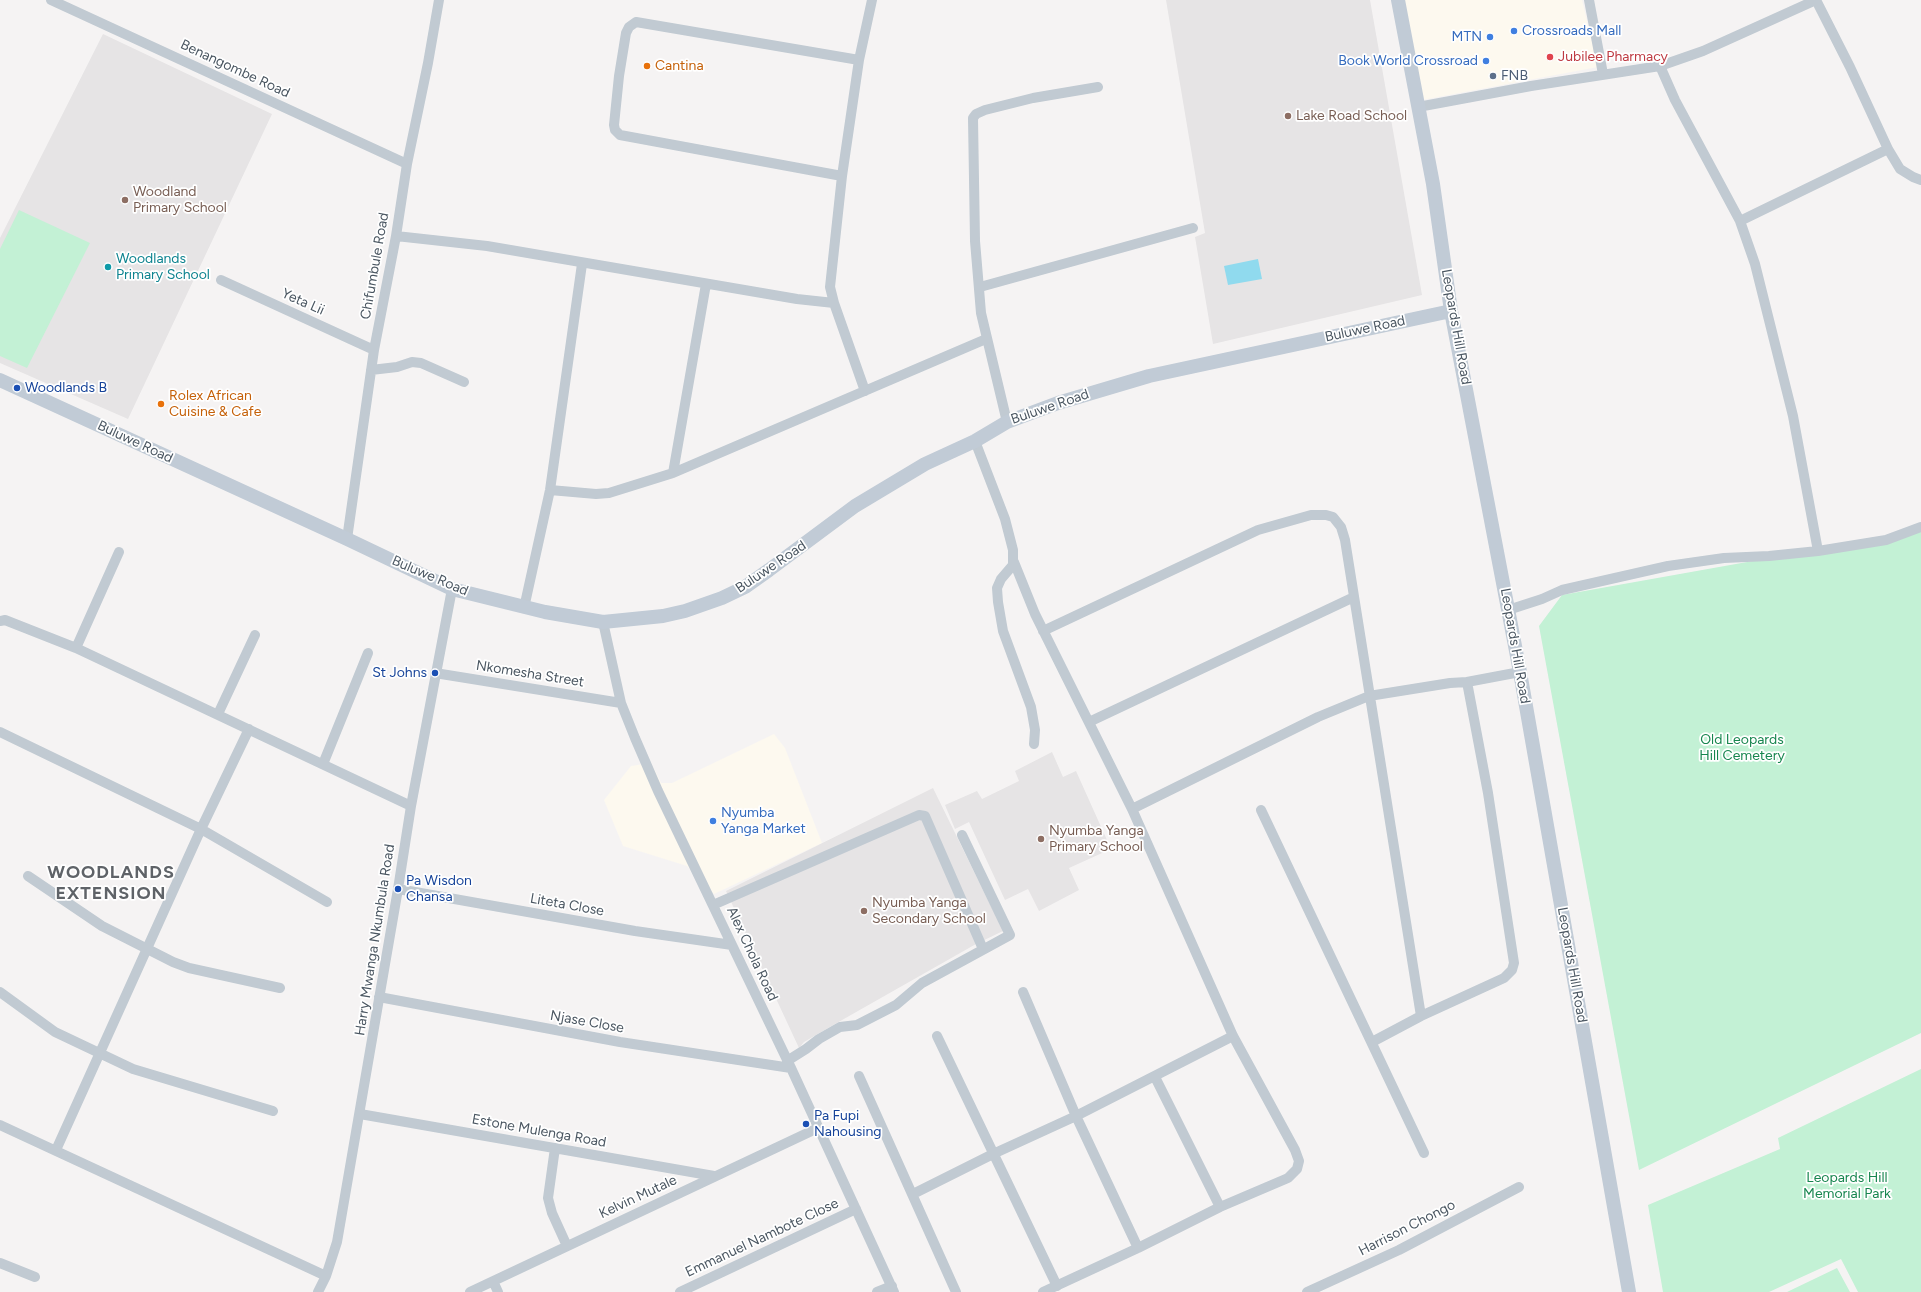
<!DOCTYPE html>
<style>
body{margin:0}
canvas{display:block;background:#f5f3f3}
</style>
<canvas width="1921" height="1292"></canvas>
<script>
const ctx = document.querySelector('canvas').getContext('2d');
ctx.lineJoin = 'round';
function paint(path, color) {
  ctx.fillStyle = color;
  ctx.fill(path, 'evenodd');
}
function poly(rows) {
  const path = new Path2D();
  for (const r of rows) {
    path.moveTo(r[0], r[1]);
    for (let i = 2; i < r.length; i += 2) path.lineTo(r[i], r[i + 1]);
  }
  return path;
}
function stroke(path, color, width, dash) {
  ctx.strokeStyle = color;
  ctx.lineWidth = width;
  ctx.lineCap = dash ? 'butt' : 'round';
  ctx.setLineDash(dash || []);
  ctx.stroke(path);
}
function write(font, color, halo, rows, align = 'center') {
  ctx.font = font + ' Figtree,sans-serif';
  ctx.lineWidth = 3.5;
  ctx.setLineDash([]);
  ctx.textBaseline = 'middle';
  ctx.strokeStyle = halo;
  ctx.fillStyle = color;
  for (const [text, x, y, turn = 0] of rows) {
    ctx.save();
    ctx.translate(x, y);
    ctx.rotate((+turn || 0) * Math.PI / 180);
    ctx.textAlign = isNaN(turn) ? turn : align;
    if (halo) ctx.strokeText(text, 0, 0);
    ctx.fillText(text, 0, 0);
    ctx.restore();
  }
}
const commercial = poly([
 [1402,0,1582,0,1598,67,1422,100],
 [774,734,785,748,822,843,714,894,687,866,623,846,604,800,631,766,651,763,661,783,672,783]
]);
const education = poly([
 [1166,0,1370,0,1422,295,1213,344,1195,237,1205,233],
 [103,34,272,114,128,419,0,363,0,238],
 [1052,752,1063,777,1076,771,1111,849,1069,868,1079,890,1039,911,1028,889,1005,900,969,822,955,829,945,805,977,791,982,799,1019,781,1015,771],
 [933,788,1003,931,976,944,828,1028,804,1042,799,1048,726,891]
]);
const green = poly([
 [19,210,90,243,27,368,0,356,0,249],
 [1921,531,1921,1033,1639,1170,1539,626,1562,595],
 [1921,1069,1921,1292,1858,1292,1841,1259,1769,1292,1663,1292,1648,1205,1780,1149,1778,1138],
 [1837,1268,1850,1292,1787,1292]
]);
const water = poly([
 [1258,259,1262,279,1228,285,1224,266]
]);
const street = poly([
 [51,0,407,164],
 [1589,0,1603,74],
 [1816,0,1850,67,1888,149,1900,169,1913,177,1921,180],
 [1660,66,1675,100,1740,221,1755,264,1793,416,1818,551],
 [1418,107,1531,86,1660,66,1703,51,1816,0],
 [842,176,620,135,615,130,614,125,619,76,626,33,629,27,636,22,859,60],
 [1740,221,1888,149],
 [396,236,487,246,797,299,834,303],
 [221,280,374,350],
 [980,287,1193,228],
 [371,370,397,367,412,362,421,363,464,382],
 [865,391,834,303,830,287,842,176,859,60,872,0],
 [1007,422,981,313,975,241,973,118,976,114,985,110,1033,98,1098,87],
 [975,441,1005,519,1013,550,1013,565,1001,579,997,588,998,602,1003,631,1031,707,1035,730,1034,744],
 [673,473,706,284],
 [550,490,596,494,609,493,673,473,986,339],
 [347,539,374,350,396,236,407,164,428,63,439,0],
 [1014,562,1035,614,1132,809,1233,1036,1295,1150,1299,1161,1297,1169,1288,1178,1220,1207,1138,1248,1043,1292],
 [524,608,550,490,582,264],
 [1508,610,1542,599,1562,590,1668,566,1724,558,1769,556,1818,551,1886,540,1921,527],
 [0,621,5,620,76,648,411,806],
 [603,622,621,703,635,738,658,791,791,1068,894,1292],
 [1043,631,1258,530,1311,515,1326,515,1333,517,1341,527,1345,540,1421,1016],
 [76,648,119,552],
 [435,673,621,703],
 [218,714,255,635],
 [1089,722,1354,597],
 [0,732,201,829,327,902],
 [323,764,368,653],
 [1132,809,1318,717,1369,696,1450,683,1467,682,1520,672],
 [1261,810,1424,1153],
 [28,876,102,926,173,962,189,968,280,988],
 [398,889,635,931,732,945],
 [713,905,919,815,925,816,983,949],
 [0,992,55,1032,133,1069,273,1111],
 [1023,992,1076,1116,1138,1248],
 [379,997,620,1042,791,1068],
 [937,1036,1057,1286],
 [1372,1042,1421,1016,1504,978,1512,970,1514,963,1488,793,1467,682],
 [787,1061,806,1049,819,1039,840,1027,857,1025,896,1005,922,983,1010,935,962,835],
 [859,1076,956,1292],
 [1155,1077,1220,1207],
 [360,1114,714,1176],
 [0,1125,326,1276],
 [555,1148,548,1198,552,1213,567,1246],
 [56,1150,201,829,249,729],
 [913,1194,993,1154,1076,1116,1233,1036],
 [0,1263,35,1277],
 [493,1281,498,1292],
 [318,1292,326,1276,337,1242,398,889,411,806,452,589],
 [470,1292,818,1128],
 [680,1292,856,1209],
 [877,1292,892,1286],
 [1307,1292,1399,1250,1519,1187]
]);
const secondary = poly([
 [1398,0,1433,184,1451,311,1520,672,1629,1292],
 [0,380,347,539,452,589,545,612,603,622,663,616,685,611,722,598,745,587,769,570,855,506,925,464,975,441,1007,422,1058,403,1149,376,1451,311]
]);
const markers = [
 [1514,31,4,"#3f7fe0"],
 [1490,37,4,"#3f7fe0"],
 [1550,57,4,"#e0444e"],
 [1486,61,4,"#3f7fe0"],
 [647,66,4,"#e8710a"],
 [1493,76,4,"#5c6f8a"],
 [1288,116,4,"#8d6e63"],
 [125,200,4,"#8d6e63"],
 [108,267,4,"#0f9aa8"],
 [17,388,4,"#1a4fb4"],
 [161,404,4,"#e8710a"],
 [435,673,4,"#1a4fb4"],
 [713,821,4,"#3f7fe0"],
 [1041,839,4,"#8d6e63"],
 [398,889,4,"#1a4fb4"],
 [864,911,4,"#8d6e63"],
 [806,1124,4,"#1a4fb4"]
];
const shopNames = [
 ["Crossroads Mall",1522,31],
 ["MTN",1482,37,"right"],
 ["Book World Crossroad",1478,61,"right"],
 ["Nyumba",721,813],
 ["Yanga Market",721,829]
];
const healthNames = [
 ["Jubilee Pharmacy",1558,57]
];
const foodNames = [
 ["Cantina",655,66],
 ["Rolex African",169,396],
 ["Cuisine & Cafe",169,412]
];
const streetNames = [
 ["Benangombe Road",235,69,25],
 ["Chifumbule Road",375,266,-80],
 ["Yeta Lii",303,302,24],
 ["Leopards Hill Road",1456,327,80],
 ["Buluwe Road",1365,329,-12],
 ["Buluwe Road",1050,407,-19],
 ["Buluwe Road",135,442,25],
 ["Buluwe Road",771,567,-34],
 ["Buluwe Road",430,576,23],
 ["Leopards Hill Road",1515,646,80],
 ["Nkomesha Street",530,674,9],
 ["Liteta Close",567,905,10],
 ["Harry Mwanga Nkumbula Road",375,940,-81],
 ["Alex Chola Road",752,954,65],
 ["Leopards Hill Road",1572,965,80],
 ["Njase Close",587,1022,10],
 ["Estone Mulenga Road",539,1131,10],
 ["Kelvin Mutale",638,1197,-25],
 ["Harrison Chongo",1407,1228,-27],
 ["Emmanuel Nambote Close",762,1238,-25]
];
const serviceNames = [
 ["FNB",1501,76]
];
const educationNames = [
 ["Lake Road School",1296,116],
 ["Woodland",133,192],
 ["Primary School",133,208],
 ["Nyumba Yanga",1049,831],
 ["Primary School",1049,847],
 ["Nyumba Yanga",872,903],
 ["Secondary School",872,919]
];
const cultureNames = [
 ["Woodlands",116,259],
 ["Primary School",116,275]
];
const transitNames = [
 ["Woodlands B",25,388],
 ["St Johns",427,673,"right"],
 ["Pa Wisdon",406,881],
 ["Chansa",406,897],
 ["Pa Fupi",814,1116],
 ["Nahousing",814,1132]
];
const parkNames = [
 ["Old Leopards",1742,740],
 ["Hill Cemetery",1742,756],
 ["Leopards Hill",1847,1178],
 ["Memorial Park",1847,1194]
];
const districtNames = [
 ["WOODLANDS",111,873],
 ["EXTENSION",111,894]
];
paint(commercial, '#fdf9ef');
paint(education, '#e6e4e5');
paint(green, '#c3f1d5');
paint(water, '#90daee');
stroke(street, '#c1cad2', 10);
stroke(secondary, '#c1cbd6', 14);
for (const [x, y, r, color] of markers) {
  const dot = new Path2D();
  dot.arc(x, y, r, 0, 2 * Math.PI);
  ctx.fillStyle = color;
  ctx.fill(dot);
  stroke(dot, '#fff', 1.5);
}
write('14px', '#366cbe', '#fff', shopNames, 'left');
write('14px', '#be3a42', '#fff', healthNames, 'left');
write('14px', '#c56008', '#fff', foodNames, 'left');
write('14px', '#4a5661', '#fff', streetNames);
write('14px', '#4e5e75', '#fff', serviceNames, 'left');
write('14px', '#785e54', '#fff', educationNames, 'left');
write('14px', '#0d838f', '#fff', cultureNames, 'left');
write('14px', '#164399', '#fff', transitNames, 'left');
write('14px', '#17864f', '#fff', parkNames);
ctx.letterSpacing = '1px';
write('bold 18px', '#5f6368', '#fff', districtNames);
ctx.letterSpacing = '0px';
</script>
